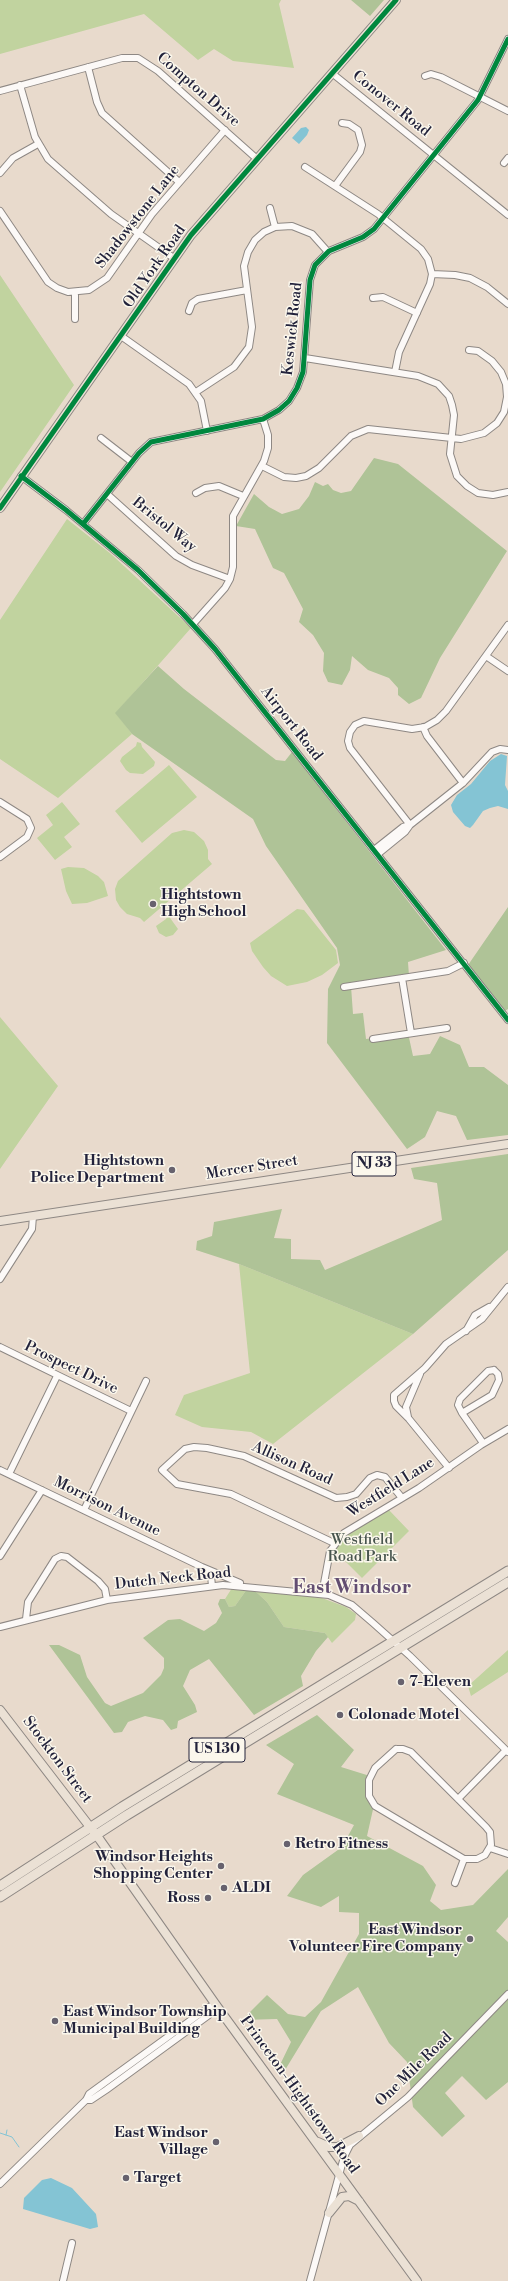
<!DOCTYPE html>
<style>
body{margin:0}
canvas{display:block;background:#e8dacc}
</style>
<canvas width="508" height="2281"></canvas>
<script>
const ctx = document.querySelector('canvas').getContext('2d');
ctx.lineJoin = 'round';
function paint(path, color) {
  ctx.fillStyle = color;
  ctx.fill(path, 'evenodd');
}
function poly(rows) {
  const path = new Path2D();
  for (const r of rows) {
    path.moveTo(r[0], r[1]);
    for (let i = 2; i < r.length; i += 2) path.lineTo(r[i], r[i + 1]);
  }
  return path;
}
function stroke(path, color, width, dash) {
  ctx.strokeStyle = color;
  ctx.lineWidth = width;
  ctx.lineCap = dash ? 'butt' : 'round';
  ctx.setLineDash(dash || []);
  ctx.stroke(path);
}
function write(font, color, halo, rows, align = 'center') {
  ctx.font = font + ' "Libre Bodoni",serif';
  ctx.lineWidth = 3;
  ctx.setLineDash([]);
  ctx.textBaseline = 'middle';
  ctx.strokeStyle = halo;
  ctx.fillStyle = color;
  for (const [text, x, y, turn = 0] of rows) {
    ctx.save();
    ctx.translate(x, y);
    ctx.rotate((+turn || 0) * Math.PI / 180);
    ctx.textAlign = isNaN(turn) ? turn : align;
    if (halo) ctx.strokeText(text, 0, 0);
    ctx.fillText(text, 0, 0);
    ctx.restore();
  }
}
const green = poly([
 [0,0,281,0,279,4,294,68,233,61,214,49,198,60,144,14,0,54],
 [0,275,74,385,0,492],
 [67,519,111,554,191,628,116,713,132,734,58,798,0,759,0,620],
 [137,742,141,743,142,747,155,762,154,766,143,774,130,773,126,770,120,761,122,757,136,746],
 [169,765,197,797,142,843,115,811],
 [62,802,80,824,64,837,72,847,55,860,37,838,53,825,46,815],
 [184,830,194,832,204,841,208,850,208,859,212,864,144,922,140,918,127,914,120,907,116,900,115,889,118,881,172,833],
 [68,867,84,868,98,876,104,882,108,896,87,903,72,904,66,891,61,869],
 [297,909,304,910,336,950,338,963,322,975,307,982,287,986,271,976,263,967,252,951,250,943],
 [168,915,178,929,173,935,166,937,159,933,156,926,166,919],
 [0,1017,58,1086,0,1169],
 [239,1264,413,1334,273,1444,251,1432,202,1427,175,1415,184,1395,250,1373],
 [389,1510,409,1531,362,1578,334,1550,339,1542,355,1529],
 [232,1588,247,1589,235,1606,229,1607,225,1599],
 [254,1590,322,1598,346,1607,356,1614,355,1620,332,1643,325,1633,284,1627,267,1602],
 [508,1650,508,1672,471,1696,468,1686]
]);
const forest = poly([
 [351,0,384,0,370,16],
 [374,458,398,464,507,551,440,658,421,698,409,704,398,695,398,688,389,678,368,670,352,656,350,670,342,685,328,682,323,671,324,653,313,635,299,622,303,609,284,573,273,568,255,529,236,526,254,494,269,507,282,514,299,509,309,496,315,482,323,486,328,484,333,490,341,493,351,491],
 [158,666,184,689,276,760,285,761,292,752,446,950,408,962,409,976,351,986,353,1014,363,1013,366,1039,408,1033,413,1056,430,1054,440,1036,460,1045,469,1067,484,1067,508,1085,508,1135,467,1140,456,1116,437,1111,425,1137,407,1149,327,1043,328,989,340,965,337,948,266,846,253,819,132,734,115,713],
 [508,907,508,1009,503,1012,466,968],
 [508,1154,508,1250,413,1334,239,1264,196,1250,197,1241,212,1236,214,1222,282,1209,274,1238,291,1239,291,1259,320,1260,325,1270,442,1220,437,1183,414,1179,411,1168],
 [247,1589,254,1590,267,1602,284,1627,325,1633,328,1637,316,1651,301,1676,303,1686,254,1715,209,1659,190,1670,183,1686,195,1705,197,1712,178,1721,177,1728,171,1730,163,1720,145,1716,128,1722,122,1732,114,1733,49,1645,59,1645,80,1655,87,1677,105,1703,111,1706,143,1693,161,1675,164,1668,164,1658,143,1638,168,1620,180,1619,204,1631,216,1623,222,1613,218,1604,220,1599,225,1599,229,1607,235,1606],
 [317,1715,354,1750,341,1767,370,1776,374,1805,367,1836,423,1866,436,1885,430,1901,441,1910,473,1905,508,1869,508,1917,496,1931,508,1942,508,2082,486,2100,462,2076,445,2093,465,2116,442,2137,413,2107,407,2062,389,2043,358,1987,321,2011,282,2075,278,2069,291,2042,277,2019,242,2020,267,1995,288,2014,305,2017,321,2002,359,1934,359,1913,339,1912,339,1896,321,1907,287,1896,303,1875,342,1847,354,1825,277,1794,294,1764,266,1745]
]);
const water = poly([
 [306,127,309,130,307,135,299,144,292,138,301,128],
 [501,754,507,756,505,785,508,791,508,809,498,806,490,808,483,811,473,825,470,828,465,826,453,812,451,805,457,795,471,784,490,761],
 [51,2178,72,2188,96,2214,98,2227,90,2229,23,2209,24,2198,42,2180]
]);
const stream = poly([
 [0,2133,12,2137,19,2147],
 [6,2135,7,2130]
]);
const minor = poly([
 [88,67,97,102,102,113,179,182],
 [333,74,508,215],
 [425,76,431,74,441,77,508,111],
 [20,85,35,137,48,159,111,214,175,259],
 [0,91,122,58,138,58,158,71,257,159],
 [504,163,508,158],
 [305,167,378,214,421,249,428,259,432,274,430,284,399,352,395,372],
 [0,173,13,158,38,144],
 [335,186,360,152,362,145,358,130,349,124,342,123],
 [270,208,275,227],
 [0,211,48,282,57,288,68,292,89,290,107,278,152,214,225,130],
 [432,274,455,275,470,278,487,287,508,304],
 [75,292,75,319],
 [373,298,383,297,417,313],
 [189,311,192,303,198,299,247,290],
 [121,336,189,384,201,401,207,431],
 [305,358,418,376,438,384,449,396,452,405,454,415,450,454,457,476,467,486,478,493,493,495,508,492],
 [196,392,234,367,249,347,252,327,244,266,248,252,255,240,264,232,275,227,292,226,312,234,328,252],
 [101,438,132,462],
 [262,466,284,477,296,478,306,476,319,468,351,436,368,429,461,439,484,433,497,423,504,412,507,397,506,384,501,372,492,361,478,351,469,350],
 [21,476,66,510,138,570,183,614,215,649,508,1020],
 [196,493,205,488,219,486,243,496],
 [107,494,176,556,192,565,230,579],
 [83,524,139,453,151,442,263,419,279,410,289,401,297,388,303,372,310,280,315,265,329,251,363,237,374,229,478,100,508,39],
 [193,624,225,588,230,579,233,567,233,516,264,461,268,448,268,435,263,419],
 [486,656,508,671],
 [423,727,427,736,463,783],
 [0,802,27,819,31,828,27,837,0,857],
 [410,825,350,748,348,741,350,732,355,725,364,721,412,729,425,727,437,720,446,711,508,625],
 [374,850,403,827,410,825,463,783,492,752,500,749,508,750],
 [378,854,405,832,410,825],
 [402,978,411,1033],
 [344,987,448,971,464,963],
 [373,1039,447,1028],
 [0,1279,32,1229,33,1216],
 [466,1331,475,1315,489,1307],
 [0,1347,131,1411],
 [494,1370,498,1374,499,1380,492,1395,462,1413,458,1405,460,1399,488,1371,494,1370],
 [462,1413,483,1443],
 [408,1417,406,1407,420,1374],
 [449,1468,409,1419,396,1406,394,1401,394,1395,425,1368,446,1344,482,1319,508,1287],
 [0,1470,202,1567,240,1583],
 [9,1474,57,1376],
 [84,1510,146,1381],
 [334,1543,231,1494,177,1484,162,1470,185,1449,194,1447,207,1448,244,1456,336,1498,347,1497,356,1494,370,1478,377,1475,385,1477,402,1498],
 [0,1556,42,1490],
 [205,1569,211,1576,212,1586],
 [322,1594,330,1551,344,1533,419,1488,481,1445,508,1429],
 [26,1619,28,1602,55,1559,61,1556,67,1557,98,1581,105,1589,107,1600],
 [0,1627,107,1600,223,1585,329,1595,352,1605,373,1623,410,1656,508,1752],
 [396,1749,403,1749,411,1752,486,1827,490,1832,491,1845,485,1855,477,1859,464,1859,375,1806,369,1796,369,1780,375,1768,396,1749],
 [458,1799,506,1750],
 [490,1848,508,1854],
 [455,1883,464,1859],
 [86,2100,91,2100,106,2090,213,2012,216,2005],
 [0,2184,86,2100,89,2094,209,2007,216,2005],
 [63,2281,72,2243],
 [310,2281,344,2157,350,2145,408,2097,508,1994]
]);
const major = poly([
 [0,508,191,235,396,0],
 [0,1221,508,1144],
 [0,1710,100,1840,216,2005,417,2281],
 [318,2142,329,2147,338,2147,359,2136],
 [329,2213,342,2197,349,2196,359,2201]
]);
const highway = poly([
 [0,1886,122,1807,508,1571],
 [0,1897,127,1815,508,1582]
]);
const cycleway = poly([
 [21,476,66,510,138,570,183,614,215,649,508,1020],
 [0,508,191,235,396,0],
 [83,524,139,453,151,442,263,419,279,410,289,401,297,388,303,372,310,280,315,265,329,251,363,237,374,229,478,100,508,39]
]);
const markers = [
 [153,904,4,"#67626e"],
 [172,1170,4,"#67626e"],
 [401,1682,4,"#67626e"],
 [340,1715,4,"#67626e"],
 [287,1844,4,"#67626e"],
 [221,1866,4,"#67626e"],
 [224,1888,4,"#67626e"],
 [208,1898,4,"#67626e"],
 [470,1939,4,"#67626e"],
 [55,2021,4,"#67626e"],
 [216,2142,4,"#67626e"],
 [126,2178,4,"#67626e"]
];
const shields = [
 [374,1164,44],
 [217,1750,56]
];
const shieldNames = [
 ["NJ 33",374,1164],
 ["US 130",217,1750]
];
const streetNames = [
 ["Compton Drive",198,90,41],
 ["Conover Road",391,104,39],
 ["Shadowstone Lane",138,217,-52],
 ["Old York Road",155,267,-55],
 ["Keswick Road",293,329,-84],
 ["Bristol Way",164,525,39],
 ["Airport Road",291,724,52],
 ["Mercer Street",252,1168,-9],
 ["Prospect Drive",71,1368,26],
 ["Allison Road",292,1464,24],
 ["Westfield Lane",391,1488,-32],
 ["Morrison Avenue",107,1507,26],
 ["Dutch Neck Road",173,1579,-6],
 ["Stockton Street",57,1760,53],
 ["One Mile Road",414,2070,-44],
 ["Princeton-Hightstown Road",299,2095,54]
];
const poiNames = [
 ["Hightstown",161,895],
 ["High School",161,912],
 ["Hightstown",164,1161,"right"],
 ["Police Department",164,1178,"right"],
 ["7-Eleven",409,1682],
 ["Colonade Motel",348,1715],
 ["Retro Fitness",295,1844],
 ["Windsor Heights",213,1857,"right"],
 ["Shopping Center",213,1874,"right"],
 ["ALDI",232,1888],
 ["Ross",200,1898,"right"],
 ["East Windsor",462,1930,"right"],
 ["Volunteer Fire Company",462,1947,"right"],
 ["East Windsor Township",63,2012],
 ["Municipal Building",63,2029],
 ["East Windsor",208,2133,"right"],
 ["Village",208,2150,"right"],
 ["Target",134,2178]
];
const parkNames = [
 ["Westfield",362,1540],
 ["Road Park",362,1557]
];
const districtNames = [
 ["East Windsor",352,1588]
];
paint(green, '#c1d39f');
paint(forest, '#afc397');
paint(water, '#84c4d4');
stroke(stream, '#84c4d4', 1);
stroke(minor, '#8e8884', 8);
stroke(major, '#8e8884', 10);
stroke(highway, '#8e8884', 11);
stroke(minor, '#fcf9f7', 6);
stroke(major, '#ebe1d5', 8);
stroke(highway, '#ebe1d5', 9);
stroke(cycleway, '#00873e', 5);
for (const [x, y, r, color] of markers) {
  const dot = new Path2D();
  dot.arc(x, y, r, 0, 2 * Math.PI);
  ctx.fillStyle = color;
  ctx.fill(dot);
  stroke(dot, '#fbf7ec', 1.5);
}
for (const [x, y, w] of shields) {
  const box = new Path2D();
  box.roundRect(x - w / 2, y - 12, w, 24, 3);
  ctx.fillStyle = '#fbf7ec';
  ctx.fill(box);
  stroke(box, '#22223b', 1);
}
write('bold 14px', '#22223b', null, shieldNames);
write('15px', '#22223b', '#fbf7ec', streetNames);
write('bold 15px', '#22223b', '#fbf7ec', poiNames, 'left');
write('15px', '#48554e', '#fbf7ec', parkNames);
write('bold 19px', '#624d71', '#fbf7ec', districtNames);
</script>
